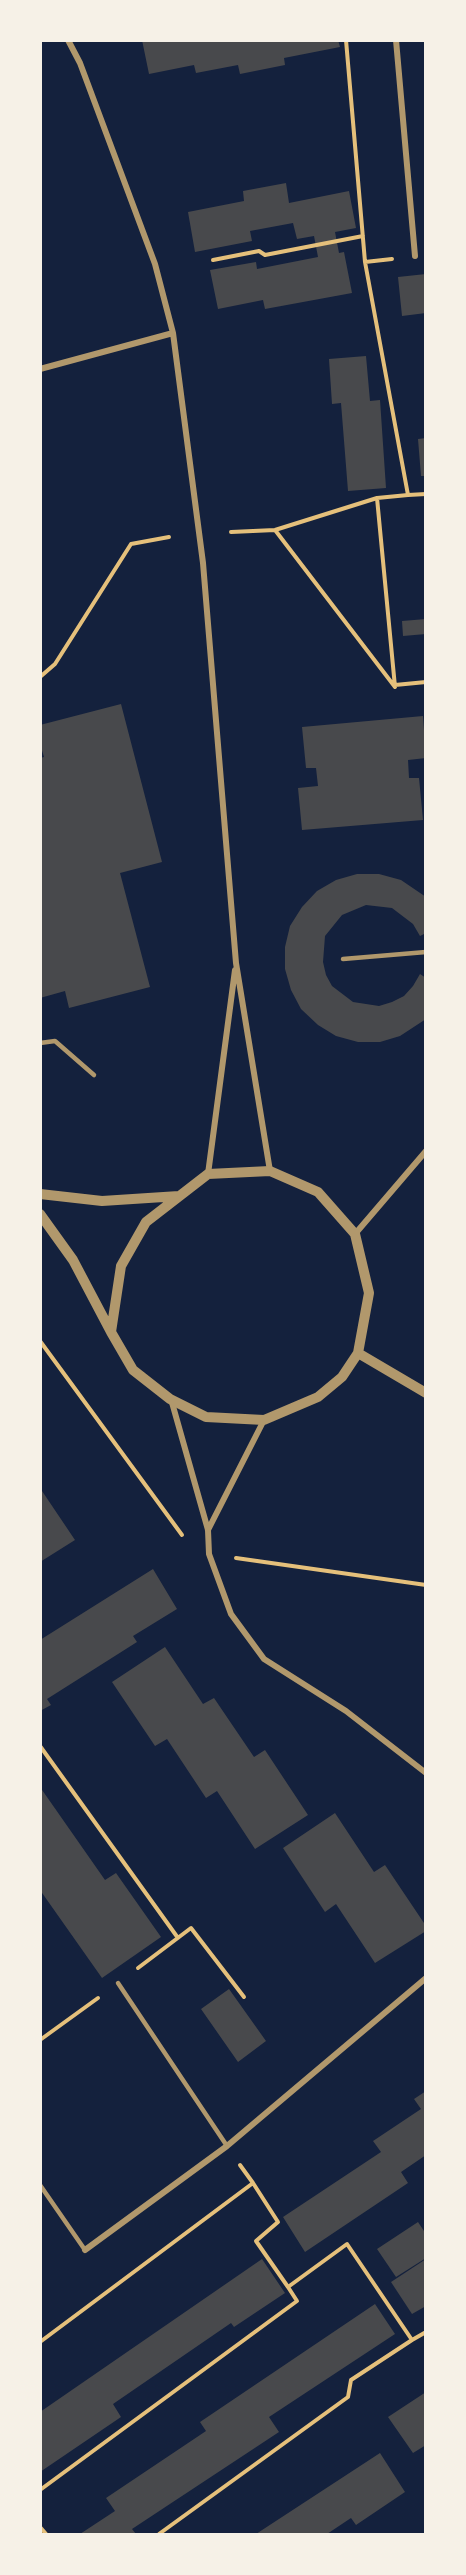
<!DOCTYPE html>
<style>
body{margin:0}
#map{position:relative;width:466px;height:2575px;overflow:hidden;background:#14213d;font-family:"DejaVu Sans",sans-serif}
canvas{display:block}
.frame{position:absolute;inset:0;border:42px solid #f6f1e7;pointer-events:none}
</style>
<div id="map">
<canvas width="466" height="2575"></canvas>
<div class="frame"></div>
</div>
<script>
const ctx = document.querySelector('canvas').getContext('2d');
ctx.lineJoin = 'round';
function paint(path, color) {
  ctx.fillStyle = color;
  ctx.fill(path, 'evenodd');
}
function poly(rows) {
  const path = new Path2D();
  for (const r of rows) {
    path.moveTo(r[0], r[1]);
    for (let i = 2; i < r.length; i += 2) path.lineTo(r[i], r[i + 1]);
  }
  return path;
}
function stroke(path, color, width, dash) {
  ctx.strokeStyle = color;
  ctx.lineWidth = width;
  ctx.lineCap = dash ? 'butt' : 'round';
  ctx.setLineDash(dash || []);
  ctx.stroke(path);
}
const building = poly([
 [142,40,338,40,340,47,284,58,285,65,240,74,238,65,196,73,194,65,149,74],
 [286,183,289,203,349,191,356,228,335,232,339,253,344,252,352,293,265,309,263,300,218,309,210,270,256,262,257,269,318,257,314,236,297,239,293,223,250,231,252,241,195,252,188,212,244,201,243,191],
 [426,274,426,313,402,316,398,277],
 [366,356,370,401,380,400,386,488,348,491,341,403,332,404,329,359],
 [426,438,426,476,421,476,418,439],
 [426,619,426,634,403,636,402,621],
 [121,704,162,862,120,873,150,987,69,1008,65,991,40,998,40,758,44,757,40,744,40,725],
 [423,716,426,758,408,760,409,778,419,778,423,820,302,830,298,788,318,786,316,768,306,768,302,727],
 [357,874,379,874,401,880,426,897,426,933,420,936,413,924,392,908,366,905,342,915,325,936,323,962,326,975,332,986,353,1002,379,1006,392,1002,404,996,413,986,420,974,426,978,426,1019,400,1036,380,1042,358,1042,336,1036,318,1025,301,1009,291,990,285,969,285,947,290,926,302,907,317,891,336,880],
 [40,1488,75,1540,40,1562],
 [153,1569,177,1609,133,1636,137,1642,47,1699,51,1705,40,1711,40,1640],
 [165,1647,203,1704,214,1698,254,1757,265,1750,308,1815,255,1849,217,1791,206,1798,167,1739,155,1746,112,1682],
 [40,1787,105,1880,116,1873,161,1937,102,1978,40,1890],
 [335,1813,374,1872,385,1865,426,1926,426,1931,375,1963,336,1904,325,1912,283,1848],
 [229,1989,266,2041,238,2062,201,2009],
 [426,2091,426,2155,401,2172,408,2183,305,2252,283,2217,381,2152,373,2141,421,2109,414,2099],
 [418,2222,426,2234,426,2258,396,2277,377,2249],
 [262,2259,285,2293,234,2327,231,2323,113,2404,121,2417,40,2472,40,2412],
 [426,2259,426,2306,412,2314,391,2282],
 [375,2304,395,2334,269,2417,279,2432,132,2529,136,2534,80,2534,115,2511,106,2498,206,2431,200,2422],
 [426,2392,426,2445,413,2453,388,2417],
 [380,2453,405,2492,356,2525,351,2518,327,2534,256,2534]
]);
const path = poly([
 [346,40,365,262],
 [213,260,259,251,265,255,363,236],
 [408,495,426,494],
 [377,498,395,687],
 [275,530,395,687],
 [231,532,275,530,377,498,408,495,365,262,392,259],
 [40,677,55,664,131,544,169,537],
 [395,685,426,682],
 [40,1341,182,1535],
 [236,1558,426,1585],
 [40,1746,178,1938],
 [138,1968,191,1928,244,1997],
 [40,2040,98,1998],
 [253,2183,278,2222,256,2241,288,2287,347,2244,412,2340,426,2332],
 [40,2342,253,2183,240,2165],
 [40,2490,297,2301,288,2287],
 [40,2527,46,2534],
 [159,2534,348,2397,351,2380,412,2340]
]);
const service = poly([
 [343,959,426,952],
 [40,1043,55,1041,94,1075],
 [118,1983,227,2146],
 [40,2185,85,2250]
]);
const minor = poly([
 [68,40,80,63,155,264,173,333,203,563,236,963,270,1171],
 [396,40,415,256],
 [40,369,173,333],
 [208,1174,235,970],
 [355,1234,426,1151],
 [171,1399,208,1530,209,1554,231,1614,264,1659,346,1711,426,1773],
 [208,1530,264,1420],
 [85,2250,227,2146,426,1978]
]);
const tertiary = poly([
 [40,1194,102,1201,179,1196],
 [40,1214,73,1260,111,1332,133,1370,170,1399,206,1417,264,1420,318,1397,342,1377,358,1353,369,1293,355,1234,318,1192,270,1171,208,1174,146,1222,121,1266,111,1332],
 [358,1353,426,1393]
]);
paint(building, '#48494c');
stroke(path, '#e5c07b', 4);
stroke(service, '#b1986c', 4.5);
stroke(minor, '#b1986c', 6);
stroke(tertiary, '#b1986c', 10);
</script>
